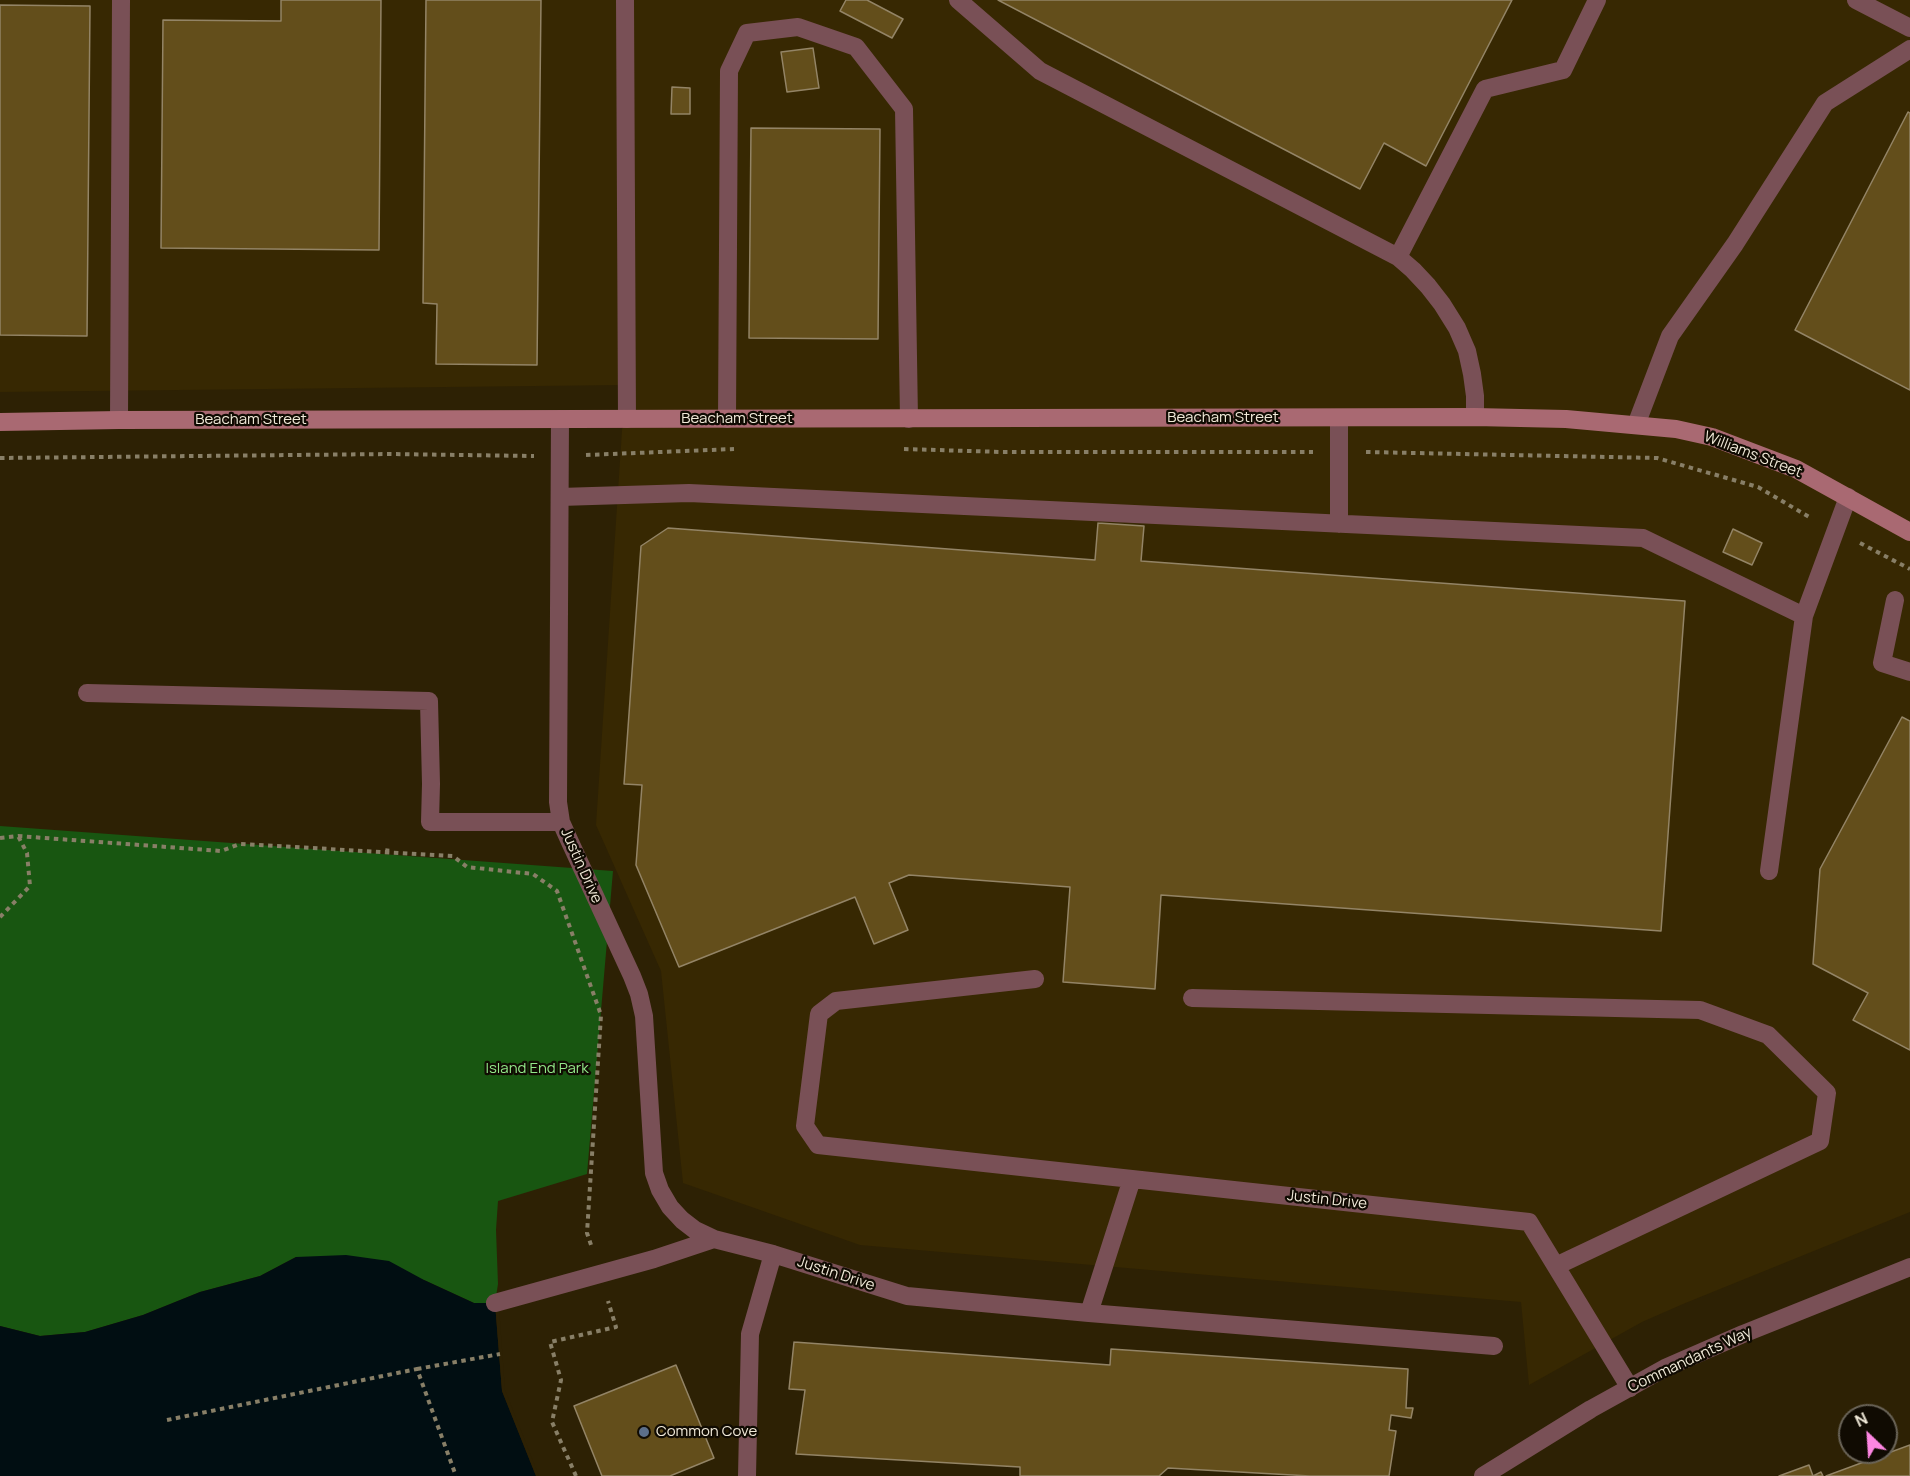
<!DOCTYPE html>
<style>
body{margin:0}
#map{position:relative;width:1910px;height:1476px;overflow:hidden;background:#2d2104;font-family:Manrope,sans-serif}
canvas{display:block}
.north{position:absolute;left:1838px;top:1404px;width:60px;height:60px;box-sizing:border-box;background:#100b02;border:2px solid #6a6458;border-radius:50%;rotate:335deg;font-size:16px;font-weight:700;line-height:24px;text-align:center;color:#f1ead9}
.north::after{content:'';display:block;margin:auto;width:21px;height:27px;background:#fd86e2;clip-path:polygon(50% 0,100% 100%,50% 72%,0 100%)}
</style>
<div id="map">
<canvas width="1910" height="1476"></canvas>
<div class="north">N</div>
</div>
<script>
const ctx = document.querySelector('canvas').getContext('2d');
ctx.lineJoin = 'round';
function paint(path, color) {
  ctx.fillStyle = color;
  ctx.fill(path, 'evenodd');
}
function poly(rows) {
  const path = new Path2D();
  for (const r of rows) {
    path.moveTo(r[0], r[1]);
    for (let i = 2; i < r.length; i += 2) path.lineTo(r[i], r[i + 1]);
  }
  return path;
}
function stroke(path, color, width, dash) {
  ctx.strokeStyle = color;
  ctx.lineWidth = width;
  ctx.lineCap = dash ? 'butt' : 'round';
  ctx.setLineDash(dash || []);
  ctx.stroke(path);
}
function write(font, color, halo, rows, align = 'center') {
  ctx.font = font + ' Manrope,sans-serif';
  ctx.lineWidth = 4.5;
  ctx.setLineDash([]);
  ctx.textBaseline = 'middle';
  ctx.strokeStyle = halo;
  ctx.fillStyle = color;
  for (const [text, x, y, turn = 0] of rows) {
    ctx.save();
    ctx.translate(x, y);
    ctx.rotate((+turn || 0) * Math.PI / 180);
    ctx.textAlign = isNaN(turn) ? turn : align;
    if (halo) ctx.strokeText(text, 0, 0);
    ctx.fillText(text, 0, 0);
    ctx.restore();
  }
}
const built = poly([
 [0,0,1910,0,1910,1212,1683,1304,1642,1322,1529,1385,1521,1302,860,1245,683,1183,661,971,596,825,625,385,0,392]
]);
const green = poly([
 [0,826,613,871,587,1174,498,1201,496,1230,498,1284,495,1303,474,1303,424,1280,296,1257,260,1276,200,1292,143,1315,85,1332,40,1336,0,1326]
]);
const water = poly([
 [346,1255,389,1261,424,1280,474,1303,495,1303,502,1391,536,1476,0,1476,0,1326,40,1336,85,1332,143,1315,200,1292,260,1276,296,1257]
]);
const pier = poly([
 [495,1303,499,1307,505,1390,539,1476,536,1476,502,1391]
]);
const building = poly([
 [281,0,381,0,379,250,161,248,163,20,281,21,281,0],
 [426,0,541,0,537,365,436,364,437,304,423,303,426,0],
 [846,0,867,0,903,19,892,38,840,11,846,0],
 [998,0,1512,0,1426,166,1384,143,1360,189,998,0],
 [0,5,90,6,87,336,0,335,0,5],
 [813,48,819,88,787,92,781,52,813,48],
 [672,87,690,88,690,114,671,114,672,87],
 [1908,112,1910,113,1910,390,1795,330,1908,112],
 [751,128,880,129,878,339,749,338,751,128],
 [1098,523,1144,526,1141,561,1685,601,1661,931,1161,895,1155,989,1063,982,1070,887,909,875,889,883,908,930,874,944,855,897,679,967,636,865,642,785,624,784,641,546,668,528,1095,560,1098,523],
 [1733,529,1762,543,1752,565,1723,552,1733,529],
 [1902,717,1910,721,1910,1050,1853,1020,1868,993,1813,964,1820,869,1902,717],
 [794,1342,1110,1365,1111,1349,1408,1369,1406,1408,1413,1408,1411,1418,1391,1415,1389,1430,1396,1431,1389,1476,1310,1476,1168,1468,1159,1476,1020,1476,1020,1467,796,1454,805,1390,789,1389,794,1342],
 [676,1365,714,1458,670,1476,602,1476,574,1406,676,1365],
 [1910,1445,1910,1476,1826,1476,1910,1445],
 [1809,1465,1813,1476,1821,1472,1823,1476,1779,1476,1809,1465]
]);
const path = poly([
 [904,449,1002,452,1313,452],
 [1366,452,1657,458,1758,487,1811,518],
 [586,455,734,449],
 [0,458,391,454,534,456],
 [1860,543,1910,569],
 [0,838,18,836,221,851,240,844,453,856,467,867,533,874,557,891,601,1015,587,1233,592,1248],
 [387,853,388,844],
 [0,917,30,886,27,853,18,836],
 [417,1369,500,1354],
 [167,1420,417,1369,456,1476],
 [576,1476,552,1422,561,1380,550,1342,616,1327,608,1301]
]);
const lane = poly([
 [625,0,627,419],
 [958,0,1040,71,1398,257,1413,270,1428,286,1442,304,1457,328,1467,351,1472,374,1475,396,1475,417],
 [1856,0,1910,28],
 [1398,257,1485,89,1563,70,1597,0],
 [1339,418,1339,524],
 [560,419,558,802,561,822,570,842,632,976,639,994,644,1016,654,1173,660,1190,670,1207,682,1220,695,1230,714,1239,773,1254,907,1296,1089,1313,1132,1179,1529,1222,1630,1388],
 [727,419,729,71,747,33,798,27,856,47,904,109,909,419],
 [119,420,121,0],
 [1636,425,1670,336,1735,244,1825,103,1910,49],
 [560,497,689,493,1643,538,1804,616,1848,497],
 [1895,600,1882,663,1910,672],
 [87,693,429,701,431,784,430,822,561,822],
 [1769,871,1804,616],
 [1035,979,836,1001,819,1014,805,1126,818,1145,1132,1179],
 [1192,998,1700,1010,1768,1035,1827,1093,1820,1141,1556,1266],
 [495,1303,654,1259,714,1239],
 [1089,1313,1494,1346],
 [747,1476,750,1334,773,1254]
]);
const street = poly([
 [1483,1476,1591,1409,1665,1368,1743,1334,1910,1267]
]);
const secondary = poly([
 [0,422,119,420,1475,417,1566,419,1676,429,1712,437,1796,469,1910,532]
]);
const markers = [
 [644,1432,6,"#5c6f8a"]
];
const streetNames = [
 ["Beacham Street",1223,418],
 ["Beacham Street",737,419],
 ["Beacham Street",251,420],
 ["Williams Street",1753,455,21],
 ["Justin Drive",581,866,66],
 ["Justin Drive",1327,1200,6],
 ["Justin Drive",836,1274,18],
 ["Commandants Way",1690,1360,-25]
];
const parkNames = [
 ["Island End Park",537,1069]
];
const poiNames = [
 ["Common Cove",656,1432]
];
paint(built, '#372802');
paint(green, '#185611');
paint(water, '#010e12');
paint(pier, '#2d2104');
paint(building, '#634e1b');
stroke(building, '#938466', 1.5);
stroke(path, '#887f67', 4, [4.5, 4.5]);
stroke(lane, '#795056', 18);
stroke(street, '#795056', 18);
stroke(secondary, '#a96972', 18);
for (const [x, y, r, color] of markers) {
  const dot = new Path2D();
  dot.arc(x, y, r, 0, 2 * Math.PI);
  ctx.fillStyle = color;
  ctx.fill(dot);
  stroke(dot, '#100b02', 2);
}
write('15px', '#f1ead9', '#100b02', streetNames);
write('15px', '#92e788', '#100b02', parkNames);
write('15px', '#f1ead9', '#100b02', poiNames, 'left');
</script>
